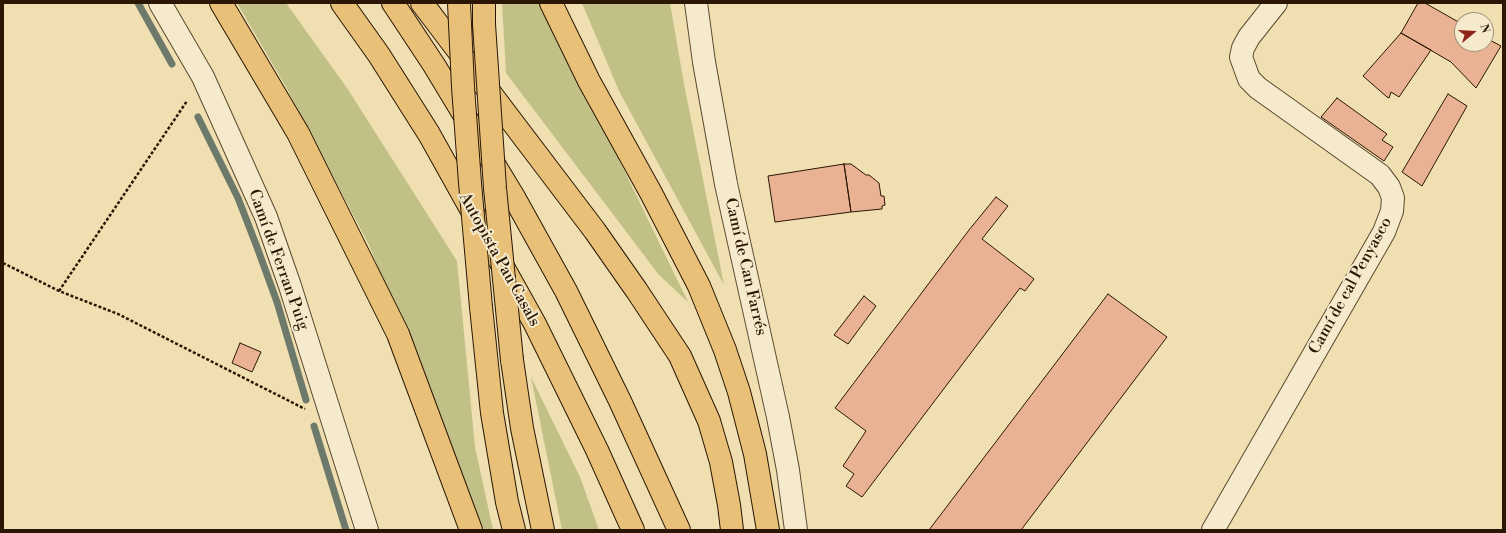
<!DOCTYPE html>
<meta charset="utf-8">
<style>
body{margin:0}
#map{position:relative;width:1506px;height:533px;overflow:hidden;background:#efdfb1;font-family:"Libre Bodoni",serif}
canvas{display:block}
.frame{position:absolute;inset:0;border:4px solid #2a1603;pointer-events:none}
.north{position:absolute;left:1454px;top:12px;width:40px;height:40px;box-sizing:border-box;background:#f5eacc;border:1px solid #a4957c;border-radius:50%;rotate:72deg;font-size:11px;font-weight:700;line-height:16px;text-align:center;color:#2a1603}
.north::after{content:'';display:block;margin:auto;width:14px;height:18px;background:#8f2418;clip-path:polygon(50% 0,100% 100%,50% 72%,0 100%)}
</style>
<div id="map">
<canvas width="1506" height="533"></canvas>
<div class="frame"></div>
<div class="north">N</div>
</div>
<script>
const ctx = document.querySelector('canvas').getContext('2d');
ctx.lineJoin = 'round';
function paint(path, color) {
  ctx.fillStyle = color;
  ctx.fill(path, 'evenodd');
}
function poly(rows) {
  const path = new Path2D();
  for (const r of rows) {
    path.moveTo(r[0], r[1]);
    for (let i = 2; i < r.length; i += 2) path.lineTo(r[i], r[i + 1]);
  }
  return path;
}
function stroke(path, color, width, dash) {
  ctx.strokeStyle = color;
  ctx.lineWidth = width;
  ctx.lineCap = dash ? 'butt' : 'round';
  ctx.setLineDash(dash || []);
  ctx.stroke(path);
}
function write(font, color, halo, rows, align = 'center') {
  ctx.font = font + ' "Libre Bodoni",serif';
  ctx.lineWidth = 4;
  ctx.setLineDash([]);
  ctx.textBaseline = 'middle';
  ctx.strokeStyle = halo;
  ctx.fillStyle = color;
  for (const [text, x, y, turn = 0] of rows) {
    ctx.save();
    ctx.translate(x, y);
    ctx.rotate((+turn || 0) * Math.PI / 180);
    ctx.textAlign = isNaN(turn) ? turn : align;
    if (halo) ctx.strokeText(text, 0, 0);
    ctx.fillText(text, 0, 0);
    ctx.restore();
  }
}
const green = poly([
 [237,3,286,3,347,88,457,261,475,447,493,530,484,530,369,245,286,87],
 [502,3,543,3,688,302,659,275,506,73],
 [582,3,670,3,684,84,724,285,619,91],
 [531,377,580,477,599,530,562,530]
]);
const stream = poly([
 [138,3,172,64],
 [198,117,238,198,257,247,277,302,306,400],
 [314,426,346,530]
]);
const building = poly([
 [1418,3,1425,3,1462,24,1462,44,1486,44,1486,38,1501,46,1476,88,1451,62,1401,33,1418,3],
 [1401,33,1431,50,1399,97,1391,92,1389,98,1387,97,1363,76,1401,33],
 [1448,94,1467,106,1422,186,1402,172,1448,94],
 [1337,98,1387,134,1382,140,1393,147,1384,161,1321,117,1337,98],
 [844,164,851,164,866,175,869,175,879,183,881,196,884,196,885,205,882,206,882,209,851,212,844,164],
 [844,164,851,212,775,222,768,176,844,164],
 [996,197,1008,206,982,239,1034,279,1025,291,1020,288,862,497,846,486,854,474,843,466,866,431,835,408,969,230,996,197],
 [1108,294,1167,337,1021,530,929,530,1108,294],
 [864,296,876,306,848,344,834,335,864,296],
 [240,343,261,352,252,372,232,363,240,343]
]);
const path = poly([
 [3,263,59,291,118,314,305,409],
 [59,291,187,101]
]);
const minor = poly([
 [160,3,203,77,266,217,290,286,367,530],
 [696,3,704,62,726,184,778,417,788,470,796,530],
 [1213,530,1384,232,1392,211,1393,198,1389,187,1380,175,1258,88,1249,79,1241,57,1243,48,1249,37,1276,3]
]);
const trunk = poly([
 [484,24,484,3],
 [481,307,492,413,507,502,514,530],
 [512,360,522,428,543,530]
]);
const motorway = poly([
 [221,3,298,133,398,334,471,530],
 [342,3,379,55,429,134,535,324,597,450,633,530],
 [393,3,434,65,515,199,566,291,620,401,679,530],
 [422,3,595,231,637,291,680,356,709,421,721,462,729,505,732,530],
 [551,3,589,81,651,193,699,286,725,350,739,392,755,454,768,530]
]);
const trunkBridge = poly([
 [459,3,463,87,470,183,481,307],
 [484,24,495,188,512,360]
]);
const streetNames = [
 ["Camí de Ferran Puig",278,260,70],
 ["Autopista Pau Casals",499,260,61],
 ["Camí de Can Farrés",745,267,77],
 ["Camí de cal Penyasco",1351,286,-61]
];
paint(green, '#c1c086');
stroke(stream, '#6d7a6b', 7);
paint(building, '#e9b292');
stroke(building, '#2a1603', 1);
stroke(minor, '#5b482e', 24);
stroke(trunk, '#2a1603', 24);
stroke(motorway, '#2a1603', 24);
stroke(path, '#2a1603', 2.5, [3, 2]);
stroke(minor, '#f5eacc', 22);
stroke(trunk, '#e8c078', 22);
stroke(motorway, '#e8c078', 22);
stroke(trunkBridge, '#2a1603', 24, []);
stroke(trunkBridge, '#e8c078', 22);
write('16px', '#2a1603', '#f5eacc', streetNames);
</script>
